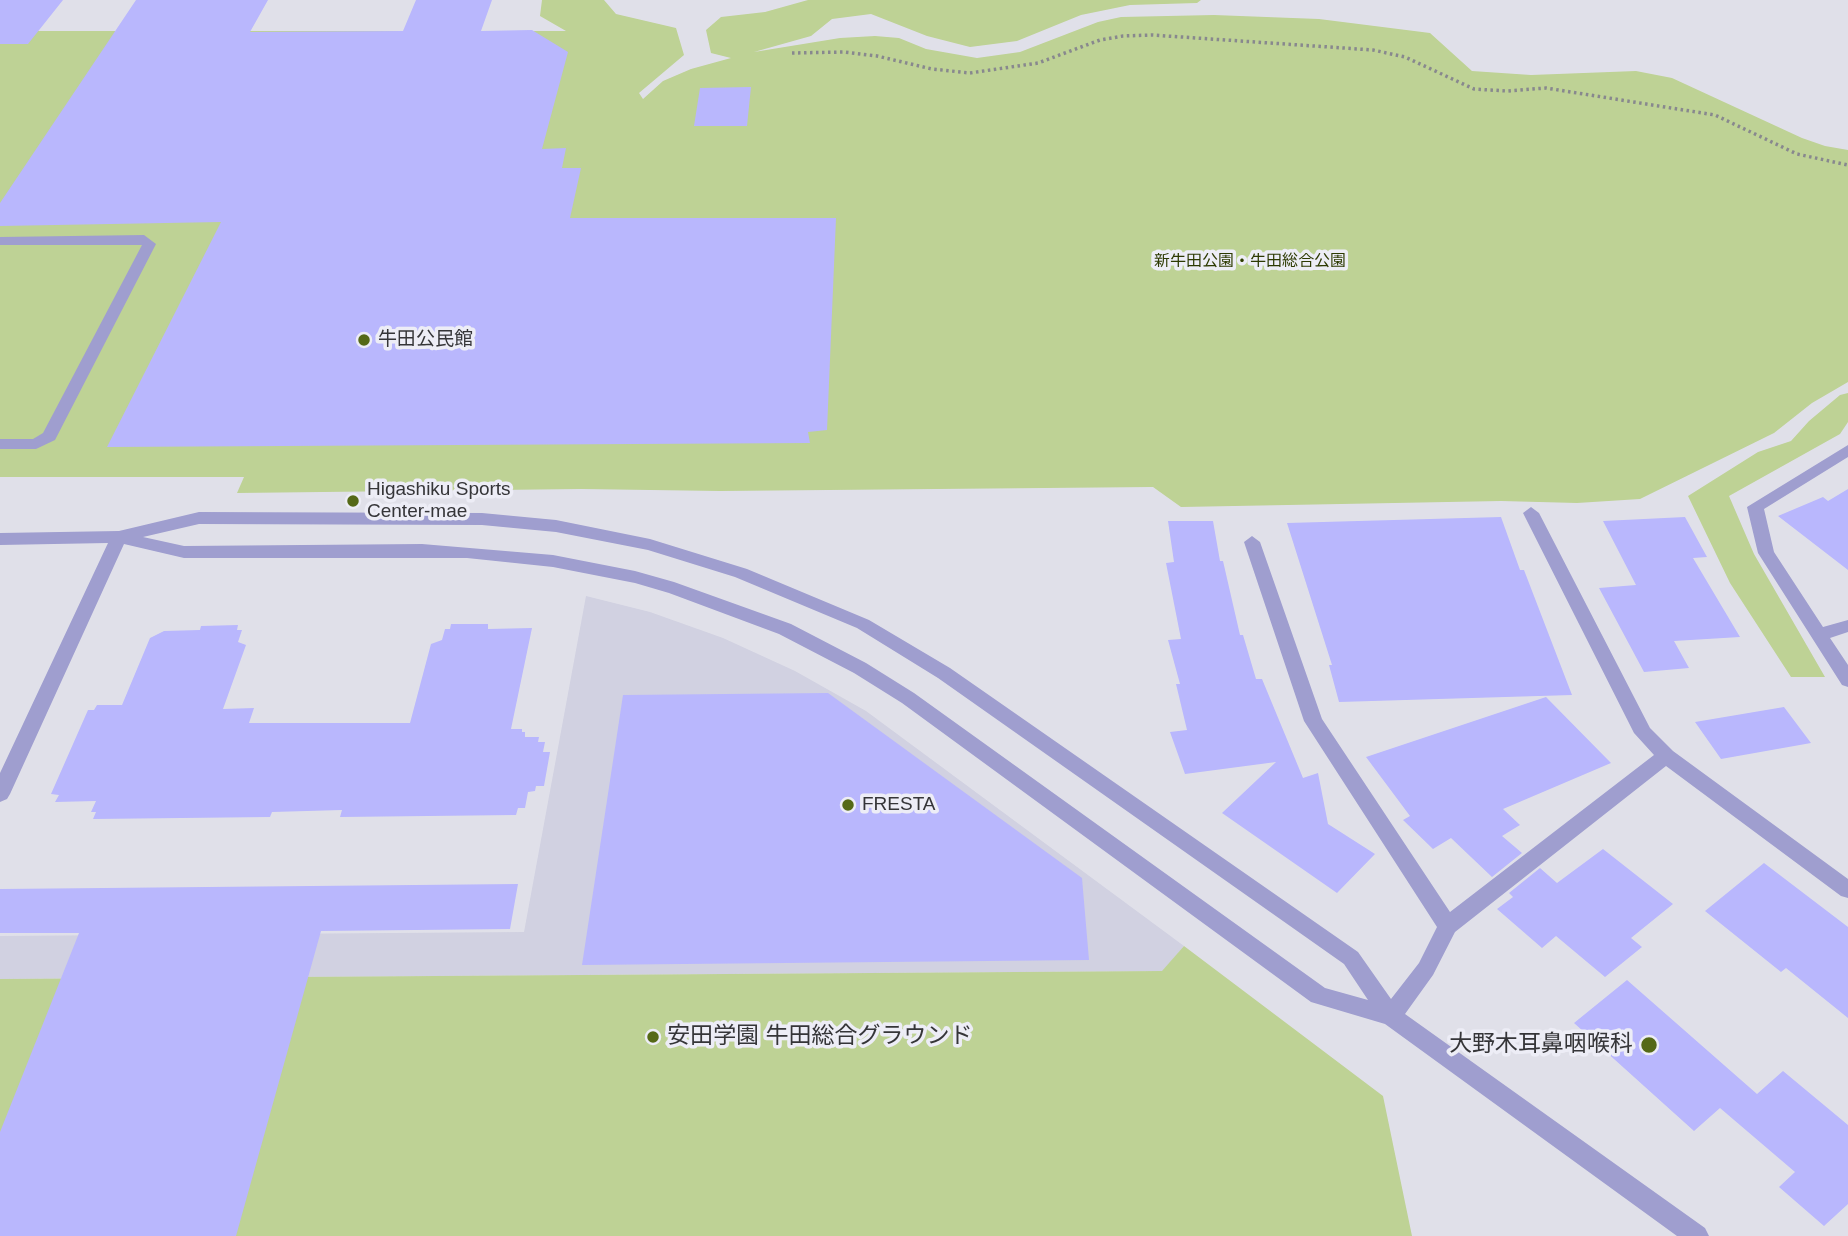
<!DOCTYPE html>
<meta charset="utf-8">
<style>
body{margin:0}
canvas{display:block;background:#e0e0e9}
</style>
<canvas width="1848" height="1236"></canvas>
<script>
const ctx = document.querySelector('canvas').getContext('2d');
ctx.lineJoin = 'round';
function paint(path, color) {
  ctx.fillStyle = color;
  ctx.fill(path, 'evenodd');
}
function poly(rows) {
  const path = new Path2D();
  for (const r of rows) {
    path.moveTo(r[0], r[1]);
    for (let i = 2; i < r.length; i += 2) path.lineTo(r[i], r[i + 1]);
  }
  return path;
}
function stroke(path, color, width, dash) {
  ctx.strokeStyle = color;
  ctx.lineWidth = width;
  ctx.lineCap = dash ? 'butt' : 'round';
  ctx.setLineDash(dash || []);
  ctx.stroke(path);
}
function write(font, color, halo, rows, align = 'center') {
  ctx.font = font + ' Arial,"Noto Sans JP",sans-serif';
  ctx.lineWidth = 7;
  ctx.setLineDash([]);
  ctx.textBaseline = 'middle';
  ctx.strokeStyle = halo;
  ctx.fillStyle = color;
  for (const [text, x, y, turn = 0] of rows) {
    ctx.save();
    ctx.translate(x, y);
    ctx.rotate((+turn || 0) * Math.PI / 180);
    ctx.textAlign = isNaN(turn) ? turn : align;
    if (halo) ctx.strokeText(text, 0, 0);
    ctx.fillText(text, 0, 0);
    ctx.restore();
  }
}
const built = poly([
 [586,596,650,612,723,638,795,671,866,711,1184,946,1163,971,0,979,0,936,524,932]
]);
const green = poly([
 [542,0,604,0,616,14,676,28,684,55,639,93,643,99,663,81,691,69,731,58,711,53,706,30,721,17,765,12,808,0,1201,0,1197,3,1130,5,1081,15,1017,41,970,47,927,36,871,14,832,19,811,36,754,52,840,38,875,36,899,38,926,49,977,58,1020,52,1098,22,1121,17,1214,15,1319,19,1430,33,1472,71,1531,75,1636,71,1672,78,1802,138,1825,146,1848,150,1848,382,1812,403,1774,433,1640,499,1577,503,1501,501,1181,507,1153,487,720,491,581,489,237,493,244,477,0,477,0,31,566,31,540,16],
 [1848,393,1848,422,1840,434,1729,496,1754,554,1825,677,1791,677,1730,583,1688,496,1758,452,1791,441,1809,421,1840,395],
 [1184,946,1383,1096,1412,1236,0,1236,0,979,1162,971]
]);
const building = poly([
 [0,0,63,0,28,44,0,44],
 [136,0,268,0,250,32,403,31,416,0,492,0,481,31,532,30,568,52,542,149,566,148,562,168,581,168,570,218,836,218,827,430,808,432,810,443,107,447,221,222,0,226,0,203],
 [751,87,747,126,694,126,700,88],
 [1848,489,1848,570,1778,516,1823,497,1828,501],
 [1501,517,1520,570,1524,570,1572,695,1339,702,1329,665,1332,665,1287,523],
 [1685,517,1707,557,1693,558,1740,637,1674,641,1689,668,1644,672,1599,588,1636,585,1603,521],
 [1168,521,1213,521,1220,561,1223,561,1240,635,1243,635,1256,679,1262,679,1303,778,1318,773,1328,824,1375,854,1337,893,1222,813,1276,762,1185,774,1170,732,1187,730,1176,684,1180,684,1168,640,1181,639,1166,563,1174,562],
 [451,624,488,624,488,629,532,628,511,729,522,729,522,732,525,732,525,737,539,737,538,742,545,742,543,752,550,752,544,786,536,786,535,791,528,792,525,808,518,808,516,815,340,817,342,810,272,812,270,817,93,819,96,812,91,812,96,801,55,802,59,795,51,794,88,710,94,710,97,705,122,705,150,638,164,631,200,630,201,626,238,625,237,630,242,630,238,642,246,645,223,709,254,708,249,723,410,723,431,644,442,640,445,629,450,629],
 [828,693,1082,878,1089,960,582,965,623,695],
 [1546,697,1611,763,1503,809,1520,825,1502,836,1522,853,1492,877,1451,838,1433,849,1403,820,1410,816,1366,757],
 [1784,707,1811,743,1721,759,1695,722],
 [1603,849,1673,904,1631,938,1642,947,1605,977,1556,936,1542,948,1497,909,1513,897,1509,893,1540,868,1557,883],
 [1764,863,1848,927,1848,1018,1786,968,1781,972,1705,911],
 [518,884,510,929,321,931,236,1236,0,1236,0,1132,79,933,0,933,0,889],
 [1627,980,1757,1094,1783,1071,1848,1125,1848,1204,1824,1226,1779,1187,1795,1172,1720,1108,1694,1131,1574,1023]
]);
const path = poly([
 [792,53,844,52,877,56,932,69,970,73,1038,63,1100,40,1123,36,1152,35,1373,50,1405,57,1474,89,1507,91,1546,88,1715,115,1797,154,1848,165]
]);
const minor = poly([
 [144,235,156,244,55,440,36,449,0,449,0,439,33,439,43,433,142,245,0,245,0,237,144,235],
 [1848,445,1848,457,1764,509,1774,552,1823,627,1848,620,1848,632,1830,638,1848,665,1848,687,1842,685,1758,553,1747,507,1848,445],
 [1531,507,1539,513,1650,728,1673,751,1848,879,1848,898,1841,896,1666,766,1455,932,1433,975,1405,1014,1705,1228,1709,1236,1677,1236,1385,1024,1311,1002,902,703,854,673,779,634,669,593,635,583,553,567,467,558,184,558,124,544,10,794,7,799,0,802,0,773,108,543,0,545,0,533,119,531,199,512,482,513,556,520,650,539,747,569,869,620,950,668,1358,952,1391,999,1419,963,1437,927,1304,721,1244,542,1252,536,1260,542,1322,719,1450,912,1654,755,1634,733,1523,513,1531,507],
 [199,524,482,525,556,532,648,550,735,577,857,628,938,678,1344,964,1368,1000,1325,988,914,693,866,663,791,624,674,582,635,571,553,555,422,544,184,546,143,537,199,524]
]);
const markers = [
 [364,340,7,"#556917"],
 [353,501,7,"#556917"],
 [848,805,7,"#556917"],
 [653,1037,7,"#556917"],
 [1649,1045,9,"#556917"]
];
const farParknames = [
 ["新牛田公園・牛田総合公園",1250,262]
];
const poiNames = [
 ["牛田公民館",378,340],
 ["Higashiku Sports",367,490],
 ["Center-mae",367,512],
 ["FRESTA",862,805]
];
const nearPoinames = [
 ["安田学園 牛田総合グラウンド",667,1037],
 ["大野木耳鼻咽喉科",1633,1045,"right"]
];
paint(built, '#d1d1e1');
paint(green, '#bed295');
paint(building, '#b9b7fd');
stroke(path, '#88888e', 3.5, [2.5, 3.5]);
paint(minor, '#9f9ecf');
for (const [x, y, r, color] of markers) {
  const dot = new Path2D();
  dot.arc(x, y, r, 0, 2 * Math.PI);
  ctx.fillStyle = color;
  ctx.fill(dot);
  stroke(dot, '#ededf6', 2.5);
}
write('16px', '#2d3a02', '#ededf6', farParknames);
write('19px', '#353538', '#ededf6', poiNames, 'left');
write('23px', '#353538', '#ededf6', nearPoinames, 'left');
</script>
